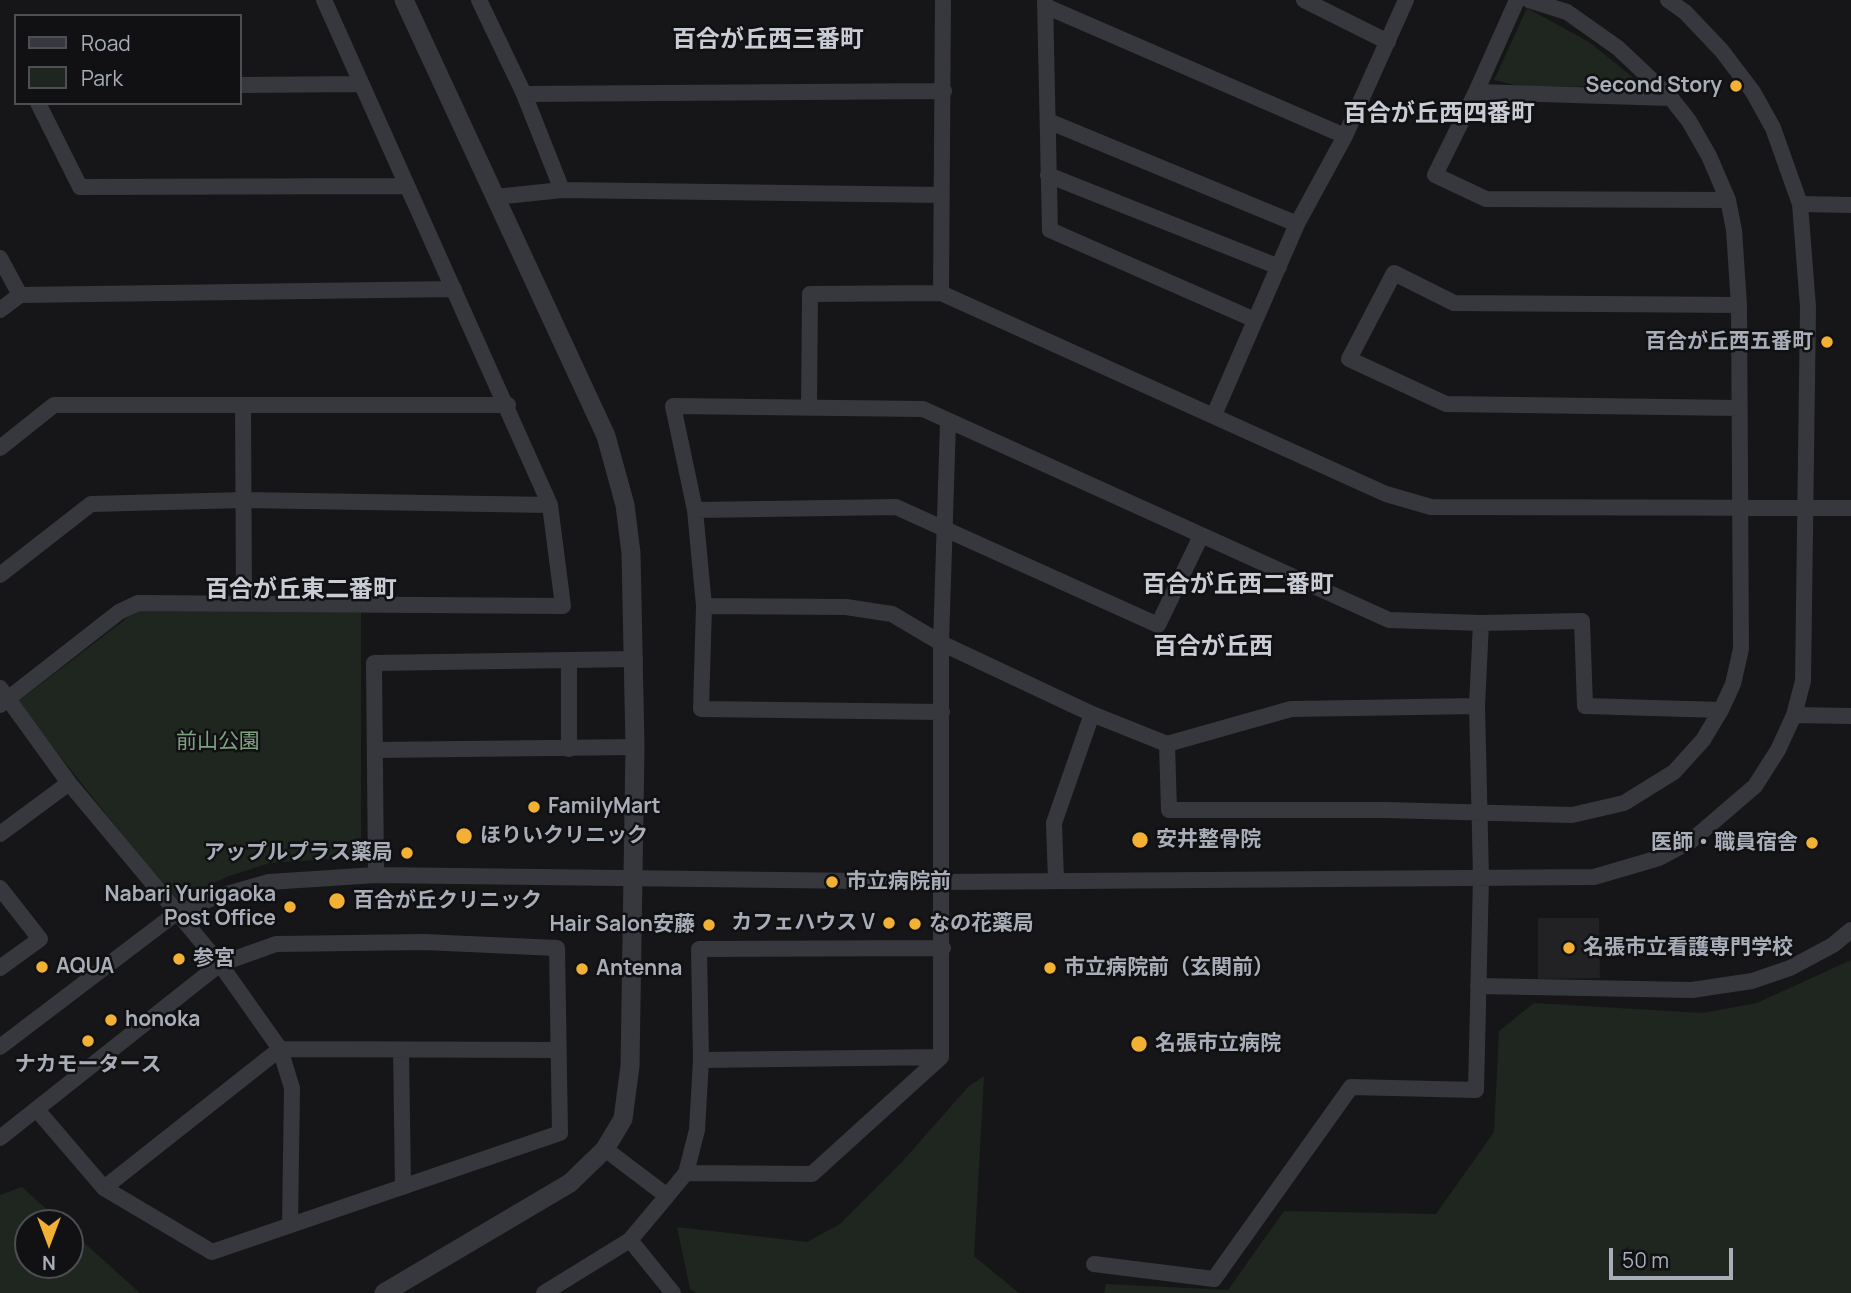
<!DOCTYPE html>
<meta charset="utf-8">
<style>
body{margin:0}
#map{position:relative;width:1851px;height:1293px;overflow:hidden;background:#161618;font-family:Manrope,sans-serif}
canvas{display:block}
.legend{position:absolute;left:14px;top:14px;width:228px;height:91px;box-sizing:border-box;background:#111113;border:2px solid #4d4f55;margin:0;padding:9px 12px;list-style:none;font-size:21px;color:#a8adb8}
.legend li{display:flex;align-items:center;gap:14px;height:35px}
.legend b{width:35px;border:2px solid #4d4f55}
.north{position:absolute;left:14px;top:1209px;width:70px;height:70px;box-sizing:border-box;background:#111113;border:2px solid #4d4f55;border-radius:50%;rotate:180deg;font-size:19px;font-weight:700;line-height:28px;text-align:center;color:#a8adb8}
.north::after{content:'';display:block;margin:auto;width:24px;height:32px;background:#f2b134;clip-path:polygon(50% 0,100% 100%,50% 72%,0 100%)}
.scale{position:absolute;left:1609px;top:1248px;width:124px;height:32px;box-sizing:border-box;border:4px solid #a8adb8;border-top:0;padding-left:9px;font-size:21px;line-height:24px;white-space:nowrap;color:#a8adb8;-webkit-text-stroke:5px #111113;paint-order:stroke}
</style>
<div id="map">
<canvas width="1851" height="1293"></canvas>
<ul class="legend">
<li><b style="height:9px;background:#37383d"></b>Road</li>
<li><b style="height:19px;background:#1e261f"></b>Park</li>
</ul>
<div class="north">N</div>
<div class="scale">50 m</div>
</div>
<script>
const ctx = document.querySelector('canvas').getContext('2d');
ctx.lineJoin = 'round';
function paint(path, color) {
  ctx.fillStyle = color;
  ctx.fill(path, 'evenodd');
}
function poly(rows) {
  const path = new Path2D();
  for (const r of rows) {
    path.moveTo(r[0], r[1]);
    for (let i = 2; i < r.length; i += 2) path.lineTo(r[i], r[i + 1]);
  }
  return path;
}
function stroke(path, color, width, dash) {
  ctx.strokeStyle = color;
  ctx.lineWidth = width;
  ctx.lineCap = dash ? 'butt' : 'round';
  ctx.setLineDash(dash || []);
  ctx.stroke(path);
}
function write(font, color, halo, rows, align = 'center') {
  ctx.font = font + ' Manrope,"Noto Sans JP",sans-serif';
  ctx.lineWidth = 5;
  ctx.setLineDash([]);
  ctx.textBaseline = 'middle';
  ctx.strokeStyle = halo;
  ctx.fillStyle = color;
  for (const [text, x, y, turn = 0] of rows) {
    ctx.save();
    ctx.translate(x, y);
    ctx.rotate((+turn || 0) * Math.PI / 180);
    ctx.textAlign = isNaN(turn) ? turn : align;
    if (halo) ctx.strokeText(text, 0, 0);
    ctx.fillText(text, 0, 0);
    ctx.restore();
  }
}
const built = poly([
 [1538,918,1599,918,1600,978,1538,979]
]);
const green = poly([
 [1527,8,1589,42,1645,87,1519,86,1494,80],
 [139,609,361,611,361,857,270,863,229,876,175,901,17,702],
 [1851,960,1851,1293,1104,1293,1106,1284,1228,1290,1284,1211,1436,1214,1494,1132,1499,1031,1534,1003,1703,1013,1757,1003],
 [984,1076,974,1256,1019,1293,696,1293,690,1289,677,1227,807,1242,840,1224,901,1163,968,1087],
 [22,1187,62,1223,28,1223,28,1265,70,1265,70,1230,140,1293,0,1293,0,1195]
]);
const minor = poly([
 [479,0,524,94,562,190],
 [1045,0,1050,230,1255,320],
 [1304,0,1388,42],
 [1517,0,1476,92,1671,98],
 [1045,6,1345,136],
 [240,85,361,84],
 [1476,92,1435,175,1486,199,1728,200],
 [524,94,944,91],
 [38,103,80,187,406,186],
 [1048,121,1297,224],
 [1048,175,1279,267],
 [495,197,562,190,942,195],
 [1800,204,1851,205],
 [0,258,20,295],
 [941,293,943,0],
 [0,310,20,295,454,289],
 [243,405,244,602],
 [809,408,810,294,941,293,1386,494,1431,507,1851,508],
 [1739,408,1446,404,1349,359,1394,273,1454,303,1739,305],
 [1214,415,1297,224,1345,136,1406,0],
 [0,448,54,405,508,405],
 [695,510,896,507,1158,625,1201,536],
 [0,575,91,504,244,500,550,505],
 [704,606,846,607,892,614,941,643,1092,714,1167,744,1291,709,1477,706],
 [1481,623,1582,621,1585,706,1721,710],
 [569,662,569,749],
 [0,688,69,783,220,964,280,1049,292,1088,290,1225],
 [0,705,119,612,138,603,563,606,550,505,324,0],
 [942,712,701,709,704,606,695,510,673,406,923,409,1389,620,1481,623,1477,706,1481,877,1476,1090,1351,1087,1214,1279,1094,1264],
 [1794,715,1851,716],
 [1167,744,1169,810,1385,810,1572,815,1624,803,1674,772,1703,740,1721,710,1733,684,1741,649,1739,305,1734,230,1728,200,1709,156,1689,121,1671,98,1618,48,1567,12,1529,0],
 [376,750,635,747],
 [0,834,69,783],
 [376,875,374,663,635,659],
 [1056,881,1054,823,1092,714],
 [0,888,40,939,0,968],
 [1478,986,1692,990,1752,981,1790,968,1833,945,1851,930],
 [0,1047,175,914,213,898,269,882,376,875,943,882,1594,877,1659,858,1691,841,1755,786,1778,750,1794,715,1803,681,1808,307,1800,204,1773,128,1753,92,1722,51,1685,12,1668,0],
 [401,1050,403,1187],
 [701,1060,941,1057],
 [0,1138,220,964,276,944,424,942,557,948,560,1133,212,1252,104,1188,38,1111],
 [605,1149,667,1196,686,1173,697,1130,701,1060,699,949,943,948],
 [686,1173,812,1174,941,1057,941,643,948,422],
 [104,1188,280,1049,558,1050],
 [630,1240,673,1293],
 [544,1293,630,1240,667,1196]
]);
const tertiary = poly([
 [384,1293,570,1183,605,1149,623,1119,630,1066,635,747,631,553,625,505,606,436,404,0]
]);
const markers = [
 [1736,86,7,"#f2b134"],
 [1827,342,7,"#f2b134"],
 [534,807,7,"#f2b134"],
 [464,836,9,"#f2b134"],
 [1140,840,9,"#f2b134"],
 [1812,843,7,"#f2b134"],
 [407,853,7,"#f2b134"],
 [832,882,7,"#f2b134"],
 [337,901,9,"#f2b134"],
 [290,907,7,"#f2b134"],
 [889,923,7,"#f2b134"],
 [915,924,7,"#f2b134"],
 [709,925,7,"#f2b134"],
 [1569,948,7,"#f2b134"],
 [179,959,7,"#f2b134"],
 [42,967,7,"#f2b134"],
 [1050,968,7,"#f2b134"],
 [582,969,7,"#f2b134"],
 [111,1020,7,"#f2b134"],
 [88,1041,7,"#f2b134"],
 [1139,1044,9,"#f2b134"]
];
const poiNames = [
 ["Second Story",1722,86,"right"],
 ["百合が丘西五番町",1813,342,"right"],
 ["FamilyMart",548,807],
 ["ほりいクリニック",480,836],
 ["安井整骨院",1156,840],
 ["医師・職員宿舎",1798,843,"right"],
 ["アップルプラス薬局",393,853,"right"],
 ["市立病院前",846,882],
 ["Nabari Yurigaoka",276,895,"right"],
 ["Post Office",276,919,"right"],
 ["百合が丘クリニック",353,901],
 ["カフェハウス V",875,923,"right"],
 ["なの花薬局",929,924],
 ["Hair Salon安藤",695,925,"right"],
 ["名張市立看護専門学校",1583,948],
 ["参宮",193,959],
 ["AQUA",56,967],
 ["市立病院前（玄関前）",1064,968],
 ["Antenna",596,969],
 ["honoka",125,1020],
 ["名張市立病院",1155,1044],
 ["ナカモータース",88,1065,"center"]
];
const parkNames = [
 ["前山公園",218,742]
];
const quarterNames = [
 ["百合が丘西三番町",768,40],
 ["百合が丘西四番町",1439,114],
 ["百合が丘西二番町",1238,585],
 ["百合が丘東二番町",301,590],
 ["百合が丘西",1213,647]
];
paint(built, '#222225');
paint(green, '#1e261f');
stroke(minor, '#37383d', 16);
stroke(tertiary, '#37383d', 19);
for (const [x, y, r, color] of markers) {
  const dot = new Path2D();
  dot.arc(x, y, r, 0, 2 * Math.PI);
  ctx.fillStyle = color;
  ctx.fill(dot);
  stroke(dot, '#111113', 2.5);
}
write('bold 21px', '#a8adb8', '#111113', poiNames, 'left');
write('21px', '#7fa381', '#111113', parkNames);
write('bold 24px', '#c9ccd4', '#111113', quarterNames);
</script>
